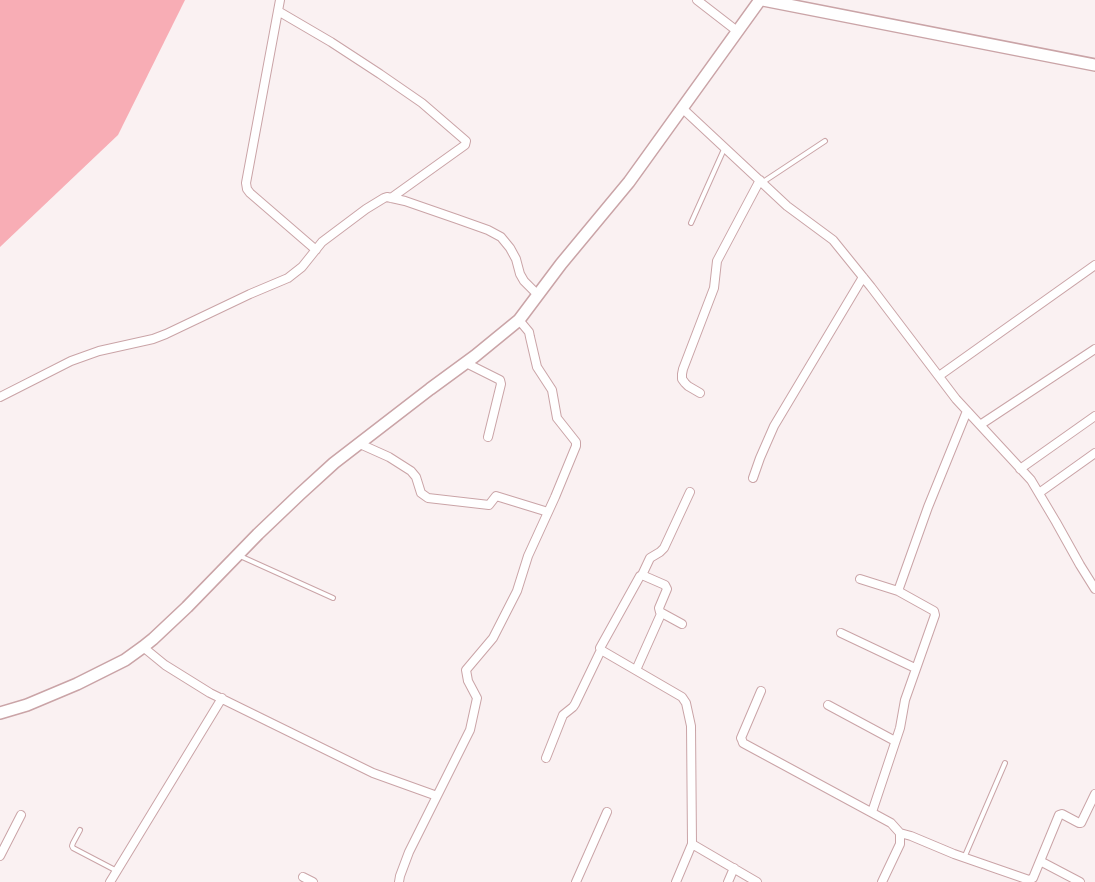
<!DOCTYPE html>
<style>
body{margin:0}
canvas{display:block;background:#faf1f2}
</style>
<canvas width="1095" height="882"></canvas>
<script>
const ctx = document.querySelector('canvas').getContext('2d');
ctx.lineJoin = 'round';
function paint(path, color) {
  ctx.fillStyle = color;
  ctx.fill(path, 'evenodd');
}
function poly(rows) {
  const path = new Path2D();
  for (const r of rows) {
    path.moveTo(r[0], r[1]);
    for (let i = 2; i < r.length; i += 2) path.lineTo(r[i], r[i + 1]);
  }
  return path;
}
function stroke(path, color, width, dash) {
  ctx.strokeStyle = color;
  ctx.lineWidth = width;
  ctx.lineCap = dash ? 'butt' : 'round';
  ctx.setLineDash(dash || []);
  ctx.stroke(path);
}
const green = poly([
 [0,0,185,0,118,135,0,247]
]);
const lane = poly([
 [763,182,825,141],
 [691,223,725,147],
 [240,556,333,598],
 [80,830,73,843,72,846,73,848,117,871],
 [964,858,1005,763]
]);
const street = poly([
 [280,0,246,183,247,189,250,193,316,250],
 [697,0,737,31],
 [278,11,331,42,380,74,422,103,466,141,465,145,391,198],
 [682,108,787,206,833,240,871,287,956,399,1031,480,1056,522,1080,565,1095,589],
 [466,363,500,380,501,384,488,437],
 [939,376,1095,265],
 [700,393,688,386,685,383,682,379,682,374,683,369,714,288,717,261,760,180],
 [0,397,71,361,99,351,153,339,166,334,250,294,288,278,302,267,322,242,366,209,384,198,387,197,405,201,457,219,488,230,501,237,510,248,516,259,520,274,524,281,538,295],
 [980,425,1095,349],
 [360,444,389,457,411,471,416,477,421,493,428,498,489,505,496,496,548,512],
 [1020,469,1095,416],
 [753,478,760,458,774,426,863,277],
 [1039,493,1095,453],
 [642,575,650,558,660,552,664,548,690,492],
 [860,579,898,591],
 [841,633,915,668],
 [143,647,165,665,210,693,373,773,437,796],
 [636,670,661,614],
 [761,691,741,738,742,740,743,743,891,823,900,833,900,844,882,882],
 [828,705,895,741],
 [546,758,563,715,573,707,575,704,601,650],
 [872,812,900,728,905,700,935,615,934,611,898,591,928,507,967,411],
 [900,833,911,836,954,854,1029,880,1033,878,1059,815,1062,814,1079,823,1081,823,1095,794],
 [692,844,757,882],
 [0,856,21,815],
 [1040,861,1080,882],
 [303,877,313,882],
 [110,882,222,698],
 [399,882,400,876,409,852,470,730,477,698,468,681,466,670,493,638,517,591,528,556,555,497,576,446,576,442,557,418,552,390,537,367,530,337,529,332,519,320],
 [576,882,607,812],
 [676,882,692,844,691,726,686,703,682,697,601,650,600,648,640,576,642,575,665,585,667,589,659,608,660,612,682,624],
 [728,882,734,868]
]);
const secondary = poly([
 [763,0,1095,65],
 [0,713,27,705,77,684,125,660,143,647,153,639,187,607,258,534,300,494,334,463,430,389,475,356,519,320,561,264,629,182,760,0]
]);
paint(green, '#f8adb5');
stroke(lane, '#caa4a7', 6);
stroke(street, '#caa4a7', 10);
stroke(secondary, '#caa4a7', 14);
stroke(lane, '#fff', 4);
stroke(street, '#fff', 8);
stroke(secondary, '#fff', 11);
</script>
